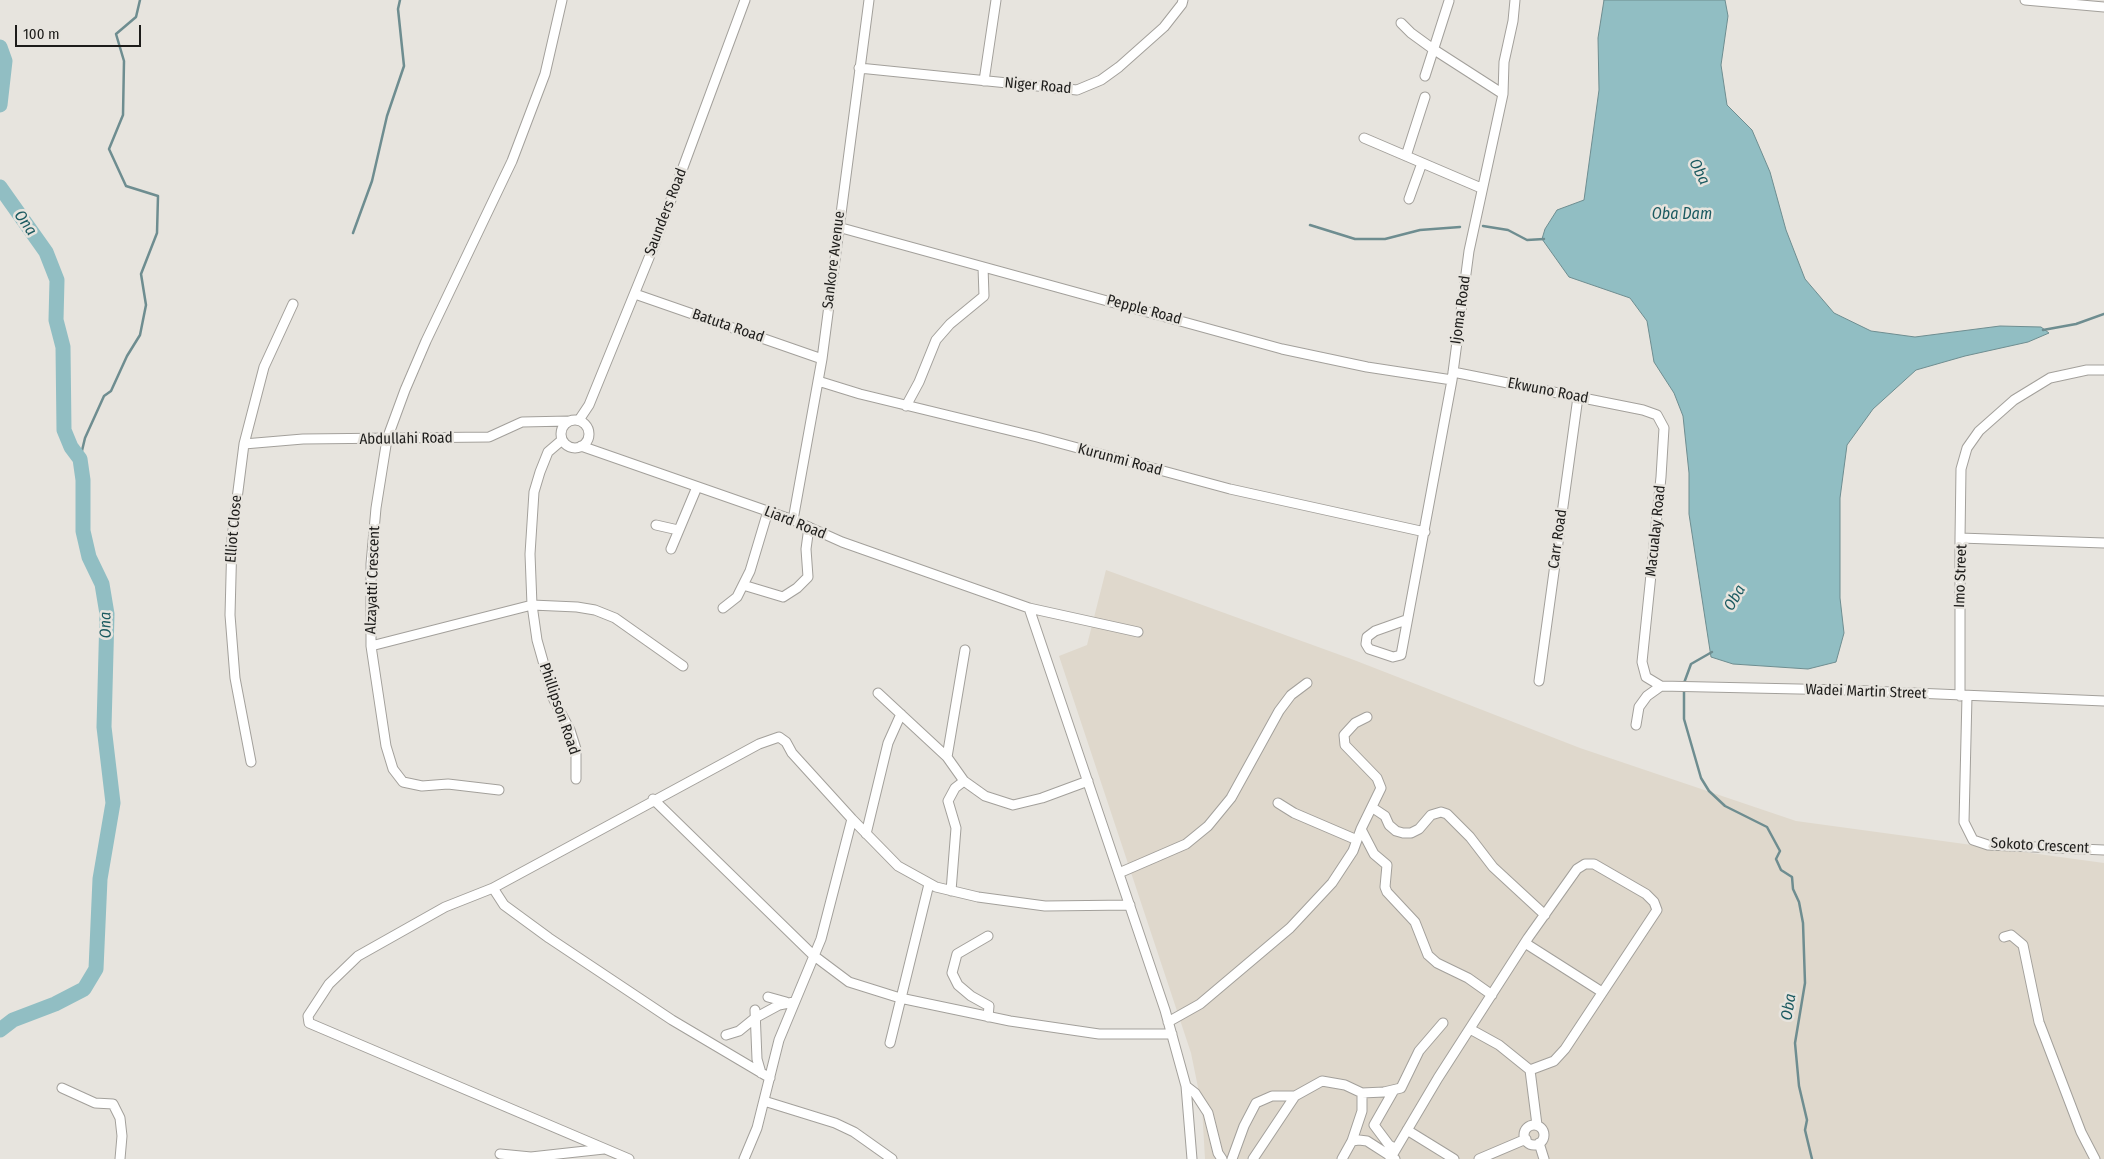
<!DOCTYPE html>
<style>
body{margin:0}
#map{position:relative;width:2104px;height:1159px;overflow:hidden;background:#e7e4de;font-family:"Fira Sans Condensed",sans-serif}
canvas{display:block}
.scale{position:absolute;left:15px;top:25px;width:126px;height:22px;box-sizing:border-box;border:2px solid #1d1c1a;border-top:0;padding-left:6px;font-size:15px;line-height:18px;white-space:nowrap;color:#1d1c1a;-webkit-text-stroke:4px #e7e4de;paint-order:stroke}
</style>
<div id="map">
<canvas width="2104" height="1159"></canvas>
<div class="scale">100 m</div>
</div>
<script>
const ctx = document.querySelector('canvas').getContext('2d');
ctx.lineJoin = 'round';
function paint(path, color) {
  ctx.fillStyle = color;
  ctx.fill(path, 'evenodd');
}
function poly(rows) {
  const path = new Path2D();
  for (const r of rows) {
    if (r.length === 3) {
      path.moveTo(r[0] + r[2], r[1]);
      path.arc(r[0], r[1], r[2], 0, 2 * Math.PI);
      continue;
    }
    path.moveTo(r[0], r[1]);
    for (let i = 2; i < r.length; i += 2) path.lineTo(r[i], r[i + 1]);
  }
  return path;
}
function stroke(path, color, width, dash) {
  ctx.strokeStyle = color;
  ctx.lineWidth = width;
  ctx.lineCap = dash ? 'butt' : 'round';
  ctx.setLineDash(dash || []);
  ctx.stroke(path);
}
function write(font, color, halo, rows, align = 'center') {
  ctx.font = font + ' "Fira Sans Condensed",sans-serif';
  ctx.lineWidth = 5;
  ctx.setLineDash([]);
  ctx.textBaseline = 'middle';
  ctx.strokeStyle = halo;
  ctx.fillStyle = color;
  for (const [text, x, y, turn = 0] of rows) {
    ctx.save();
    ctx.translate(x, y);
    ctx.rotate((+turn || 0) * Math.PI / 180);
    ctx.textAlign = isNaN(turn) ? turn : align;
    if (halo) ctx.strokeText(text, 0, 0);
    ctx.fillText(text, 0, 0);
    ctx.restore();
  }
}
const built = poly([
 [1106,570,1354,660,1580,748,1796,821,2104,863,2104,1159,1205,1159,1202,1107,1191,1053,1059,656,1087,645]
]);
const water = poly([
 [1604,0,1725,0,1728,16,1721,65,1727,105,1752,130,1770,172,1786,230,1805,279,1834,313,1871,331,1915,337,2000,326,2041,327,2049,333,2028,342,1965,356,1916,370,1873,409,1847,445,1840,498,1840,598,1844,633,1836,662,1808,669,1733,664,1711,657,1689,514,1689,473,1683,416,1674,393,1654,362,1647,321,1630,298,1569,277,1542,239,1545,229,1557,210,1584,200,1599,90,1598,38,1604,0]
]);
const stream = poly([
 [1310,225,1355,239,1385,239,1420,230,1460,227],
 [1483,226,1508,230,1527,240,1544,239],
 [353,233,372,181,387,116,404,66,398,9,400,0],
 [2043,330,2076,324,2104,314],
 [80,459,85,438,104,396,111,391,127,356,140,335,146,305,141,274,157,233,158,196,126,186,109,149,123,115,124,61,116,34,136,17,140,0],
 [1712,652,1691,664,1684,683,1684,719,1701,778,1709,791,1725,806,1767,827,1780,851,1776,859,1781,870,1792,877,1793,889,1799,902,1803,923,1805,983,1795,1043,1799,1086,1807,1120,1805,1130,1812,1159]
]);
const river = poly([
 [0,47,5,61,0,105],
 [0,187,46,252,57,280,56,320,63,347,64,430,71,447,80,459,83,480,83,531,89,557,102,584,107,614,104,727,113,803,100,879,96,969,84,989,55,1004,13,1020,0,1030]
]);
const minor = poly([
 [562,0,545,74,512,161,426,341,405,390,387,439,376,508,371,564,371,646,532,605,577,607,595,610,615,618,683,666],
 [2025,0,2104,7],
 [1401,23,1411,33,1433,49,1503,94],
 [859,68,1077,90,1101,80,1119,67,1164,27,1182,4,1183,0],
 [1425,76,1449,1],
 [984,81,996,0],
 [1364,138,1481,188],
 [1406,156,1425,97],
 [1409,199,1422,163],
 [838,227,1282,349,1367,367,1452,380],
 [635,294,822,359],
 [1453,372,1643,410,1657,415,1664,428,1661,477,1642,662,1646,677,1661,686,1844,690,2104,701],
 [818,381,860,394,1037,437,1230,489,1425,532],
 [906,406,919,382,936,340,950,324,984,296,983,267],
 [579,420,589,405,655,243,745,0],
 [575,434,14],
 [562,440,548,452,540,472,534,492,530,554,532,605,537,640,554,700,570,730,576,749,576,779],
 [244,444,303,439,489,437,522,422,569,421],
 [581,446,793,520,842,542,1029,608,1165,1010,1186,1086,1192,1159],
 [793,520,822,359,869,0],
 [656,525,678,530],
 [1960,538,1961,469,1967,448,1979,431,2014,400,2050,378,2087,370,2104,370],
 [671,549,697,487],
 [743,585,783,597,797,588,808,577,806,549,809,527],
 [723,608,737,597,750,571,768,511],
 [1029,608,1138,632],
 [1406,620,1375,631,1367,637,1366,644,1369,649,1393,657,1401,655,1452,380,1469,251,1503,94,1504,62,1513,21,1515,0],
 [371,646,386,746,393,769,403,782,422,786,448,784,499,790],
 [1539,681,1578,397],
 [878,693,947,757,964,781,985,796,1013,805,1042,798,1088,781],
 [1960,696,1960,538,2104,543],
 [1967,696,1964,822,1973,840,1988,845,2104,850],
 [1636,725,1639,707,1647,696,1661,686],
 [947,757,965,650],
 [251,762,235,678,230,615,232,538,244,444,264,367,293,304],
 [653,799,813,955,849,982,900,998,1010,1021,1099,1034,1172,1034],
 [1278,803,1294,813,1357,840],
 [1373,808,1385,816,1389,825,1396,831,1403,833,1411,833,1419,829,1431,815,1441,812,1447,814,1470,837,1493,867,1545,915],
 [1361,829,1374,854,1387,865,1385,887,1387,892,1415,922,1428,955,1437,963,1468,978,1492,995],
 [866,834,888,743,901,714],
 [1119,873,1186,844,1208,826,1231,798,1279,711,1291,695,1307,683],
 [493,888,445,907,358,956,329,984,308,1016,309,1023,629,1159],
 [951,891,956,828,948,801,955,788,964,781],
 [2004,937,2011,935,2023,945,2039,1022,2081,1132,2095,1159],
 [1525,943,1602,992],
 [768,997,786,1002],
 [755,1010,757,1059,761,1073],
 [988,1017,989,1006,971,996,958,985,952,973,957,954,988,936],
 [1168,1022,1200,1004,1290,928,1332,883,1353,851,1361,829,1381,788,1377,778,1345,745,1344,735,1355,723,1367,717],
 [1470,1029,1499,1045,1530,1070,1537,1125],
 [726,1035,739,1031,755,1018,779,1005,794,1002],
 [890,1043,929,884],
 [770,1078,672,1020,549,938,504,905,493,888,759,744,779,737,786,742,792,753,852,819,898,866,936,887,978,897,1045,906,1130,905],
 [1186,1086,1195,1093,1208,1113,1218,1153,1222,1159],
 [62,1088,95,1103,113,1104,120,1118,122,1136,120,1159],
 [1394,1090,1374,1125,1389,1145,1396,1149],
 [1362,1093,1384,1092,1401,1088,1419,1051,1443,1023],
 [764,1101,835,1123,854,1132,892,1159],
 [1534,1135,10],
 [1407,1130,1454,1159],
 [1352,1141,1359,1140,1367,1141,1395,1159],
 [1539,1143,1544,1159],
 [500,1154,531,1157,604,1149],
 [744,1159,757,1128,779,1040,821,939,852,819],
 [1232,1159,1244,1126,1256,1103,1272,1096,1295,1096],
 [1253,1159,1295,1096,1322,1081,1345,1085,1362,1093,1362,1111,1352,1141,1342,1159],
 [1390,1159,1438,1078,1528,938,1577,869,1585,864,1594,864,1646,894,1654,902,1657,910,1565,1049,1554,1061,1530,1070],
 [1479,1159,1526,1139]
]);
const streetNames = [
 ["Niger Road",1038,86,5],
 ["Saunders Road",666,212,-69],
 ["Sankore Avenue",834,260,-83],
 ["Pepple Road",1144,310,15],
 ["Ijoma Road",1461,310,-82],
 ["Batuta Road",728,326,19],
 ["Ekwuno Road",1548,391,11],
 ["Abdullahi Road",406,439,-1],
 ["Kurunmi Road",1120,460,15],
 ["Liard Road",795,523,22],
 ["Elliot Close",234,529,-85],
 ["Macualay Road",1656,531,-84],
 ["Carr Road",1558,539,-82],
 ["Imo Street",1961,576,-88],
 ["Alzayatti Crescent",373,580,-88],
 ["Wadei Martin Street",1866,692,2],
 ["Phillipson Road",559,709,71],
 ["Sokoto Crescent",2040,846,3]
];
const waterNames = [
 ["Oba",1699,172,63],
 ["Oba Dam",1682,215],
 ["Ona",25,223,55],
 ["Oba",1735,598,-60],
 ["Ona",106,625,-91],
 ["Oba",1789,1007,-81]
];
paint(built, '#dfd8cc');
paint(water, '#91bec3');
stroke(water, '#6e8d90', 1);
stroke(stream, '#6e8d90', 2.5);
stroke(river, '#91bec3', 15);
stroke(minor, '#a3a09b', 11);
stroke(minor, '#fff', 9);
write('15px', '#1d1c1a', '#e7e4de', streetNames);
write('italic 16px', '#1b5a60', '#e7e4de', waterNames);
</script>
